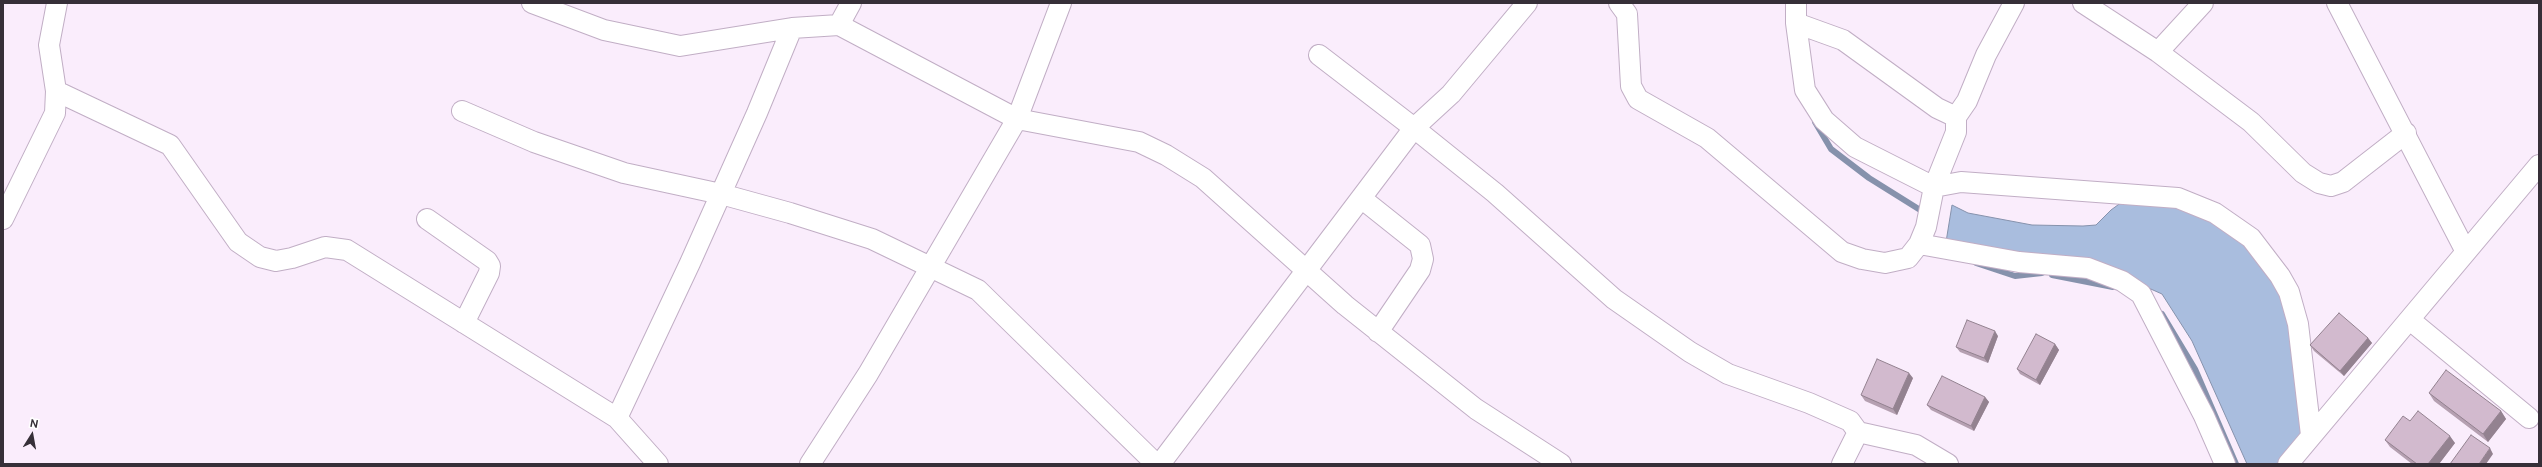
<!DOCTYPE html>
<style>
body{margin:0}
#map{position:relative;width:2542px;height:467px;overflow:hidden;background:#faedfc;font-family:"DM Sans",sans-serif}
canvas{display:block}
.frame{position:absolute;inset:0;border:4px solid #362f38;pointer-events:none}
.north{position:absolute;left:12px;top:415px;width:40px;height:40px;-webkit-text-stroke:3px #fff;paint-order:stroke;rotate:11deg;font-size:11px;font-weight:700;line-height:16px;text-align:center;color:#362f38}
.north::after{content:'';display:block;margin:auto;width:14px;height:18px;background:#362f38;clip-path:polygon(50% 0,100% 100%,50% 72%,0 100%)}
</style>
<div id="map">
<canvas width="2542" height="467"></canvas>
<div class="frame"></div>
<div class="north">N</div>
</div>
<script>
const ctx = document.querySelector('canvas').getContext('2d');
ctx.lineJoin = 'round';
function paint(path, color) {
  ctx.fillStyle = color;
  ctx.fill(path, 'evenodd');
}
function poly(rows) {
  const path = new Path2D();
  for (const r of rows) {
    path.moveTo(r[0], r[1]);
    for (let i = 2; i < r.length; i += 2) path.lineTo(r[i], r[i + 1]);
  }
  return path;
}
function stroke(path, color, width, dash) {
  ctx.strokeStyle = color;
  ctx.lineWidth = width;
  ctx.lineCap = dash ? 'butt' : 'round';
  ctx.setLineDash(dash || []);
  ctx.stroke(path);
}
const water = poly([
 [2122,202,2174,205,2218,225,2240,241,2267,271,2286,305,2308,439,2288,464,2247,464,2192,341,2162,294,2135,282,1946,242,1952,205,1968,213,2032,225,2083,226,2096,225,2111,210,2122,202]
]);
const stream = poly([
 [1815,122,1831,149,1869,178,1925,213],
 [1976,263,2015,276,2042,273],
 [2052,275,2113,287],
 [2162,314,2195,369,2236,464]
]);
const street = poly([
 [532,3,604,30,680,46,792,28,839,25,1017,119,1139,142,1166,155,1203,178,1345,305,1476,409,1561,464],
 [1619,3,1627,14,1631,86,1638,99,1707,138,1842,252,1862,259,1885,263,1908,258,1919,244,2019,262,2088,268,2122,281,2141,294,2204,416,2225,464],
 [1796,3,1796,23,1805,90,1824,120,1855,147,1934,187,1926,227,1919,244],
 [2083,3,2158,52,2251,122,2303,173,2319,183,2331,186,2343,182,2406,133],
 [2337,3,2466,252],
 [1796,23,1843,40,1937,108,1956,117,1956,132,1934,187,1961,182,2178,198,2215,213,2251,238,2280,276,2289,292,2298,324,2311,435],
 [839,25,851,3],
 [2158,52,2203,3],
 [1319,55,1414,128,1451,94,1527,3],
 [56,91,170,145,238,242,260,257,276,261,292,258,325,247,347,250,617,418,658,464],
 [462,111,534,142,624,173,721,194,790,213,872,239,978,290,1156,464],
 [1956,117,1967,101,1986,55,2014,3],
 [1361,198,1420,245,1423,259,1420,270,1378,332],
 [3,219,55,113,56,91,49,45,57,3],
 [427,219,487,261,490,266,489,273,464,323],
 [2410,320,2529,418],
 [617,418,690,263,757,113,792,28],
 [1858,432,1916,445,1948,464],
 [810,464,868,374,1017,119,1061,3],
 [1160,464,1414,128,1495,193,1614,299,1690,352,1728,374,1809,403,1850,421,1858,432,1842,464],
 [2288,464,2539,165]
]);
const wall = poly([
 [1998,336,1988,363,1960,352,1956,347],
 [2368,338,2372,343,2344,376,2314,351,2310,345],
 [2055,344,2059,350,2040,385,2020,374,2017,369],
 [1913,378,1897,415,1865,401,1861,395],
 [2429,393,2501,411,2506,419,2488,442,2434,401],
 [1985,397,1989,402,1974,431,1931,410,1927,405],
 [2410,421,2455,443,2439,464,2412,464,2390,447,2385,440]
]);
const shadedWall = poly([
 [1995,331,1998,336,1988,363,1984,358],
 [2368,338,2372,343,2344,376,2340,371],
 [2055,344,2059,350,2040,385,2036,380],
 [1909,373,1913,378,1897,415,1893,409],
 [1985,397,1989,402,1974,431,1971,426],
 [2501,411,2506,419,2488,442,2483,434],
 [2450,436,2455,443,2439,464,2428,464],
 [2490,448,2493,454,2486,464,2479,464]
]);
const building = poly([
 [2339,313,2368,338,2340,371,2310,345,2339,313],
 [1967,320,1995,331,1984,358,1956,347,1967,320],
 [2036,334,2055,344,2036,380,2017,369,2036,334],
 [1877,359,1909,373,1893,409,1861,395,1877,359],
 [2446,370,2501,411,2483,434,2429,393,2446,370],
 [1942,376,1985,397,1971,426,1927,405,1942,376],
 [2418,411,2450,436,2428,464,2417,464,2385,440,2403,416,2410,421,2418,411],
 [2471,435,2490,448,2479,464,2450,464,2471,435]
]);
paint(water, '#a9bdde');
stroke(water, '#8692ac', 1);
stroke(stream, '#8692ac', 6);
stroke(street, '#c1aec5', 22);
stroke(street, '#fff', 20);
paint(wall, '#b5a0b1');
paint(shadedWall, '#938290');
paint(building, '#d2bace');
stroke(building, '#938290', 1);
</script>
